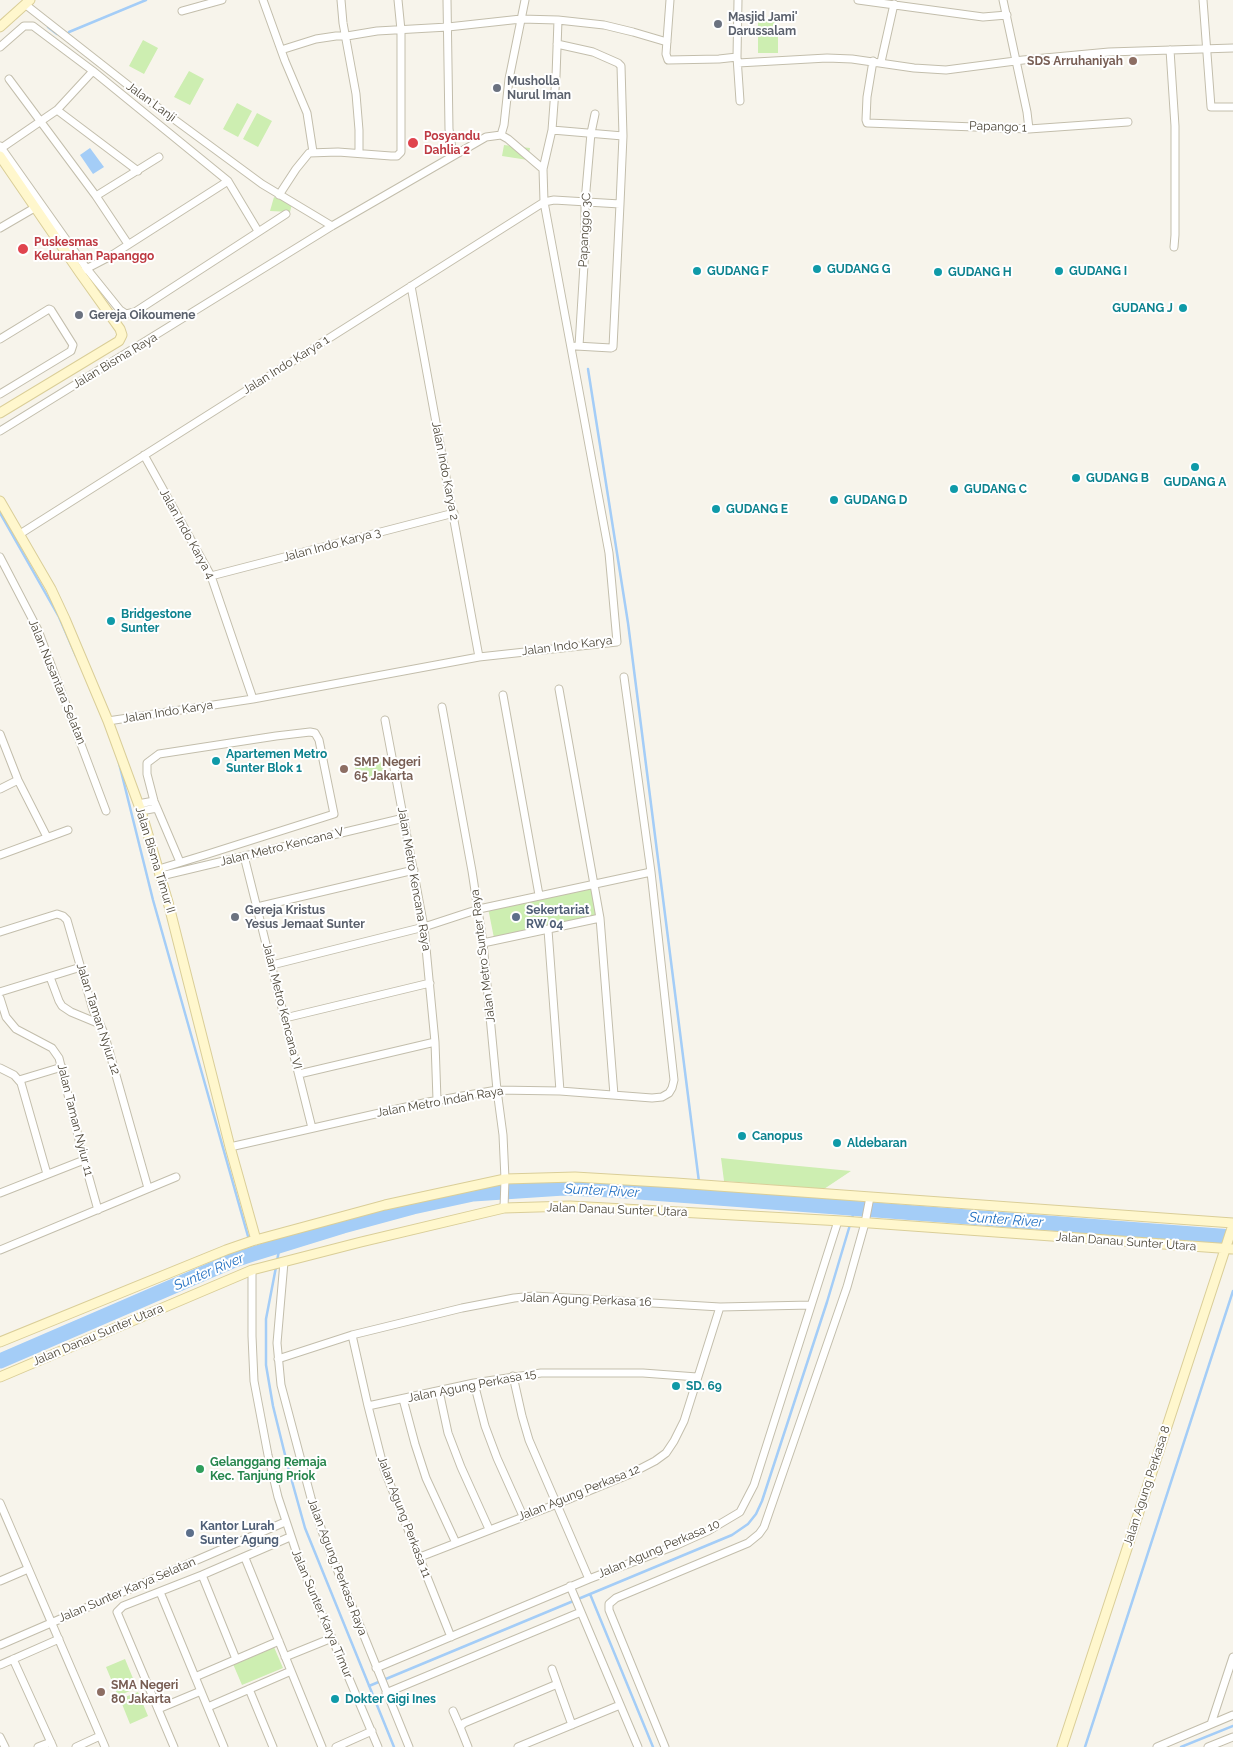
<!DOCTYPE html>
<style>
body{margin:0}
canvas{display:block;background:#f7f4eb}
</style>
<canvas width="1233" height="1747"></canvas>
<script>
const ctx = document.querySelector('canvas').getContext('2d');
ctx.lineJoin = 'round';
function paint(path, color) {
  ctx.fillStyle = color;
  ctx.fill(path, 'evenodd');
}
function poly(rows) {
  const path = new Path2D();
  for (const r of rows) {
    path.moveTo(r[0], r[1]);
    for (let i = 2; i < r.length; i += 2) path.lineTo(r[i], r[i + 1]);
  }
  return path;
}
function stroke(path, color, width, dash) {
  ctx.strokeStyle = color;
  ctx.lineWidth = width;
  ctx.lineCap = dash ? 'butt' : 'round';
  ctx.setLineDash(dash || []);
  ctx.stroke(path);
}
function write(font, color, halo, rows, align = 'center') {
  ctx.font = font + ' Raleway,sans-serif';
  ctx.lineWidth = 4;
  ctx.setLineDash([]);
  ctx.textBaseline = 'middle';
  ctx.strokeStyle = halo;
  ctx.fillStyle = color;
  for (const [text, x, y, turn = 0] of rows) {
    ctx.save();
    ctx.translate(x, y);
    ctx.rotate((+turn || 0) * Math.PI / 180);
    ctx.textAlign = isNaN(turn) ? turn : align;
    if (halo) ctx.strokeText(text, 0, 0);
    ctx.fillText(text, 0, 0);
    ctx.restore();
  }
}
const green = poly([
 [758,20,778,20,778,53,758,53],
 [143,40,158,48,144,74,129,66],
 [189,71,204,79,190,105,174,97],
 [237,103,252,111,238,137,223,129],
 [257,113,272,121,258,147,243,139],
 [504,145,530,148,528,160,502,156],
 [274,197,292,204,290,212,270,211],
 [382,757,386,776,358,782,354,762],
 [592,886,598,916,494,938,488,908],
 [721,1158,778,1164,851,1171,824,1189,724,1181],
 [701,1187,857,1197,856,1207,701,1195],
 [274,1647,283,1668,242,1685,233,1664],
 [125,1659,137,1688,118,1696,106,1667],
 [138,1692,148,1716,130,1724,120,1699]
]);
const water = poly([
 [90,148,104,167,93,174,80,155]
]);
const stream = poly([
 [48,27,57,34],
 [69,32,146,0],
 [588,369,628,623,699,1182],
 [0,513,59,617,76,656],
 [119,763,153,900,253,1254],
 [699,1188,701,1196],
 [277,1261,280,1245],
 [276,1267,266,1319,266,1365,273,1406,288,1467,305,1528,394,1747],
 [590,1594,653,1747],
 [369,1686,732,1535,748,1524,756,1514,762,1501,827,1302,855,1208],
 [1085,1747,1233,1291],
 [1181,1747,1233,1726]
]);
const river = poly([
 [0,1361,232,1261,253,1254,343,1226,413,1207,473,1194,564,1188,612,1190,1233,1237]
]);
const street = poly([
 [263,0,285,61,307,113,313,152],
 [341,0,343,23,356,94,359,130,359,153],
 [447,0,449,129,453,156],
 [670,0,666,54,668,60,719,59,737,57],
 [738,0,737,57,740,101],
 [858,0,983,17,1007,15],
 [1003,0,1027,112,1029,129],
 [1203,0,1211,107,1233,107],
 [26,5,133,89,262,184,332,226],
 [182,11,222,0],
 [557,44,593,52,618,63,621,66,623,136],
 [0,47,24,26,33,26,93,71,228,181,258,231],
 [281,50,316,39,336,36,347,36,377,31,448,27,521,19,558,20,604,25,633,32,667,42],
 [1170,50,1175,126,1175,235,1174,247],
 [873,61,867,97,866,120,867,123,1029,129,1128,122],
 [881,62,894,4],
 [738,63,827,58,852,59,914,68,946,70,1023,60,1109,52,1233,48],
 [9,79,96,196,128,244],
 [57,110,138,171],
 [501,135,504,125,509,79,525,0],
 [0,146,87,269,120,310,126,314,135,312,286,214],
 [0,149,57,110,93,71],
 [279,195,296,169,309,153,338,152,391,156,397,156,401,152,401,30,398,0],
 [96,196,159,157],
 [0,228,36,207],
 [84,270,109,257,228,181],
 [411,286,479,657],
 [0,339,49,309,51,310,73,345,71,351,0,394],
 [576,346,611,348,613,347,620,204],
 [579,346,585,248,585,202,591,133,595,114],
 [0,431,332,226,486,137,501,135,508,139,543,169],
 [144,455,211,576,253,699],
 [20,534,544,202,554,200,620,204,623,136,552,130],
 [0,557,38,630,106,811],
 [211,576,454,513],
 [559,689,600,918,614,1095],
 [503,695,539,895],
 [442,707,472,871,483,943,497,1090,503,1135,505,1179,504,1208],
 [385,720,424,927,435,1042,437,1100],
 [108,721,253,699,479,657,617,642,609,553,544,202,543,169,552,130,556,76,558,20],
 [0,734,18,780,47,837],
 [0,789,18,780],
 [138,804,154,801],
 [141,811,157,808],
 [0,855,68,830],
 [244,856,312,1128],
 [159,869,208,854,334,814,319,740,315,733,310,732,276,736,159,754,147,763,147,774,154,801,180,862],
 [161,876,404,818],
 [257,907,414,870],
 [548,930,560,1091],
 [0,932,57,914,63,916,67,920,93,1010,104,1033,148,1188],
 [483,943,600,918],
 [272,965,424,927,479,909,651,872],
 [50,977,59,1001,62,1006,71,1012,100,1024],
 [0,992,81,967],
 [0,998,6,1017,16,1029,52,1048,59,1058,84,1160,98,1210],
 [285,1018,430,983],
 [0,1068,14,1075,21,1083,47,1174],
 [299,1074,435,1042],
 [19,1080,62,1067],
 [230,1147,428,1102,497,1090,560,1091,652,1098,662,1097,669,1093,672,1088,674,1080,651,872,624,677],
 [0,1193,84,1160],
 [0,1250,176,1177],
 [284,1262,277,1343,281,1385,311,1498,324,1537,409,1747],
 [252,1270,252,1336,254,1381,268,1455,278,1497,299,1560,378,1747],
 [352,1335,368,1406,384,1469,451,1637],
 [278,1359,352,1335,462,1308,514,1298,534,1296,720,1307,811,1305],
 [513,1376,522,1416,529,1440,589,1579],
 [474,1383,485,1426,497,1458,523,1516],
 [439,1391,448,1433,461,1467,489,1529],
 [403,1399,415,1444,426,1478,456,1543],
 [368,1406,474,1383,541,1373,643,1373,697,1377],
 [0,1503,105,1747],
 [420,1557,557,1504,630,1474,655,1461,666,1453,674,1441,684,1421,720,1307],
 [245,1558,322,1747],
 [202,1575,236,1659],
 [0,1581,28,1569],
 [570,1586,638,1747],
 [160,1592,224,1747],
 [0,1645,285,1522],
 [285,1657,332,1638],
 [13,1659,53,1747],
 [0,1665,59,1639],
 [376,1668,589,1579,677,1545,708,1531,740,1512,754,1485,838,1221],
 [552,1669,558,1686],
 [195,1677,279,1641],
 [249,1689,273,1747],
 [386,1693,581,1612],
 [208,1707,291,1671],
 [158,1709,201,1691],
 [453,1711,460,1727],
 [1211,1724,1233,1657],
 [0,1737,5,1747],
 [38,1747,51,1742],
 [76,1747,100,1736],
 [174,1747,117,1612,123,1606,202,1575,290,1537],
 [336,1747,372,1731],
 [468,1747,460,1727,464,1723,555,1685,558,1686,572,1725],
 [518,1747,620,1705],
 [665,1747,609,1610,609,1604,616,1598,748,1543,759,1534,764,1527,847,1287,865,1223,870,1197],
 [1157,1747,1233,1715],
 [1208,1747,1233,1737]
]);
const secondary = poly([
 [0,27,30,0],
 [0,156,80,273,120,329,122,335,119,341,0,413],
 [0,501,51,589,65,619,108,721,141,811,168,902,230,1147,256,1240],
 [0,1342,226,1250,252,1241,385,1205,505,1179,575,1177,676,1183,1233,1223],
 [0,1377,252,1270,361,1242,504,1208,570,1206,842,1221,1233,1249],
 [1062,1747,1233,1225]
]);
const markers = [
 [718,24,5,"#6b7280"],
 [1133,61,5,"#8d6e63"],
 [497,88,5,"#6b7280"],
 [413,143,6,"#e0444e"],
 [23,249,6,"#e0444e"],
 [817,269,5,"#0f9aa8"],
 [697,271,5,"#0f9aa8"],
 [1059,271,5,"#0f9aa8"],
 [938,272,5,"#0f9aa8"],
 [1183,308,5,"#0f9aa8"],
 [79,315,5,"#6b7280"],
 [1195,467,5,"#0f9aa8"],
 [1076,478,5,"#0f9aa8"],
 [954,489,5,"#0f9aa8"],
 [834,500,5,"#0f9aa8"],
 [716,509,5,"#0f9aa8"],
 [111,621,5,"#0f9aa8"],
 [216,761,5,"#0f9aa8"],
 [344,769,5,"#8d6e63"],
 [235,917,5,"#6b7280"],
 [516,917,5,"#5c6f8a"],
 [742,1136,5,"#0f9aa8"],
 [837,1143,5,"#0f9aa8"],
 [676,1386,5,"#0f9aa8"],
 [200,1469,5,"#2e9e5b"],
 [190,1533,5,"#5c6f8a"],
 [101,1692,5,"#8d6e63"],
 [335,1699,5,"#0f9aa8"]
];
const worshipNames = [
 ["Masjid Jami'",728,17],
 ["Darussalam",728,31],
 ["Musholla",507,81],
 ["Nurul Iman",507,95],
 ["Gereja Oikoumene",89,315],
 ["Gereja Kristus",245,910],
 ["Yesus Jemaat Sunter",245,924]
];
const educationNames = [
 ["SDS Arruhaniyah",1123,61,"right"],
 ["SMP Negeri",354,762],
 ["65 Jakarta",354,776],
 ["SMA Negeri",111,1685],
 ["80 Jakarta",111,1699]
];
const streetNames = [
 ["Jalan Lanji",151,102,36],
 ["Papango 1",998,127,2],
 ["Papanggo 3C",585,230,-87],
 ["Jalan Bisma Raya",115,361,-31],
 ["Jalan Indo Karya 1",286,365,-32],
 ["Jalan Indo Karya 2",445,471,79],
 ["Jalan Indo Karya 4",187,534,61],
 ["Jalan Indo Karya 3",332,545,-15],
 ["Jalan Indo Karya",567,646,-7],
 ["Jalan Nusantara Selatan",57,682,68],
 ["Jalan Indo Karya",168,712,-9],
 ["Jalan Metro Kencana V",282,847,-14],
 ["Jalan Bisma Timur II",155,860,73],
 ["Jalan Metro Kencana Raya",414,879,80],
 ["Jalan Metro Sunter Raya",483,956,-97],
 ["Jalan Metro Kencana VI",282,1006,76],
 ["Jalan Taman Nyiur 12",98,1019,72],
 ["Jalan Metro Indah Raya",440,1102,-10],
 ["Jalan Taman Nyiur 11",75,1120,76],
 ["Jalan Danau Sunter Utara",617,1210,2],
 ["Jalan Danau Sunter Utara",1126,1242,4],
 ["Jalan Agung Perkasa 16",586,1300,2],
 ["Jalan Danau Sunter Utara",98,1335,-23],
 ["Jalan Agung Perkasa 15",472,1386,-11],
 ["Jalan Agung Perkasa 8",1147,1486,-72],
 ["Jalan Agung Perkasa 12",579,1493,-22],
 ["Jalan Agung Perkasa 11",404,1517,69],
 ["Jalan Agung Perkasa 10",659,1549,-23],
 ["Jalan Agung Perkasa Raya",337,1567,69],
 ["Jalan Sunter Karya Selatan",127,1590,-23],
 ["Jalan Sunter Karya Timur",322,1614,67]
];
const healthNames = [
 ["Posyandu",424,136],
 ["Dahlia 2",424,150],
 ["Puskesmas",34,242],
 ["Kelurahan Papanggo",34,256]
];
const cultureNames = [
 ["GUDANG G",827,269],
 ["GUDANG F",707,271],
 ["GUDANG I",1069,271],
 ["GUDANG H",948,272],
 ["GUDANG J",1173,308,"right"],
 ["GUDANG B",1086,478],
 ["GUDANG A",1195,482,"center"],
 ["GUDANG C",964,489],
 ["GUDANG D",844,500],
 ["GUDANG E",726,509],
 ["Bridgestone",121,614],
 ["Sunter",121,628],
 ["Apartemen Metro",226,754],
 ["Sunter Blok 1",226,768],
 ["Canopus",752,1136],
 ["Aldebaran",847,1143],
 ["SD. 69",686,1386],
 ["Dokter Gigi Ines",345,1699]
];
const serviceNames = [
 ["Sekertariat",526,910],
 ["RW 04",526,924],
 ["Kantor Lurah",200,1526],
 ["Sunter Agung",200,1540]
];
const leisureNames = [
 ["Gelanggang Remaja",210,1462],
 ["Kec. Tanjung Priok",210,1476]
];
const waterNames = [
 ["Sunter River",602,1191,3],
 ["Sunter River",1006,1220,4],
 ["Sunter River",209,1272,-23]
];
paint(green, '#cdeeb1');
paint(water, '#a4cdf7');
stroke(stream, '#a4cdf7', 2.5);
stroke(river, '#a4cdf7', 15);
stroke(street, '#c3beac', 9);
stroke(secondary, '#dace98', 11);
stroke(street, '#fff', 7);
stroke(secondary, '#fff7cd', 9);
for (const [x, y, r, color] of markers) {
  const dot = new Path2D();
  dot.arc(x, y, r, 0, 2 * Math.PI);
  ctx.fillStyle = color;
  ctx.fill(dot);
  stroke(dot, '#fff', 2);
}
write('bold 12px', '#5b616d', '#fff', worshipNames, 'left');
write('bold 12px', '#785e54', '#fff', educationNames, 'left');
write('12px', '#4c4638', '#fff', streetNames);
write('bold 12px', '#be3a42', '#fff', healthNames, 'left');
write('bold 12px', '#0d838f', '#fff', cultureNames, 'left');
write('bold 12px', '#4e5e75', '#fff', serviceNames, 'left');
write('bold 12px', '#27864d', '#fff', leisureNames, 'left');
write('italic 14px', '#2572c3', '#fff', waterNames);
</script>
